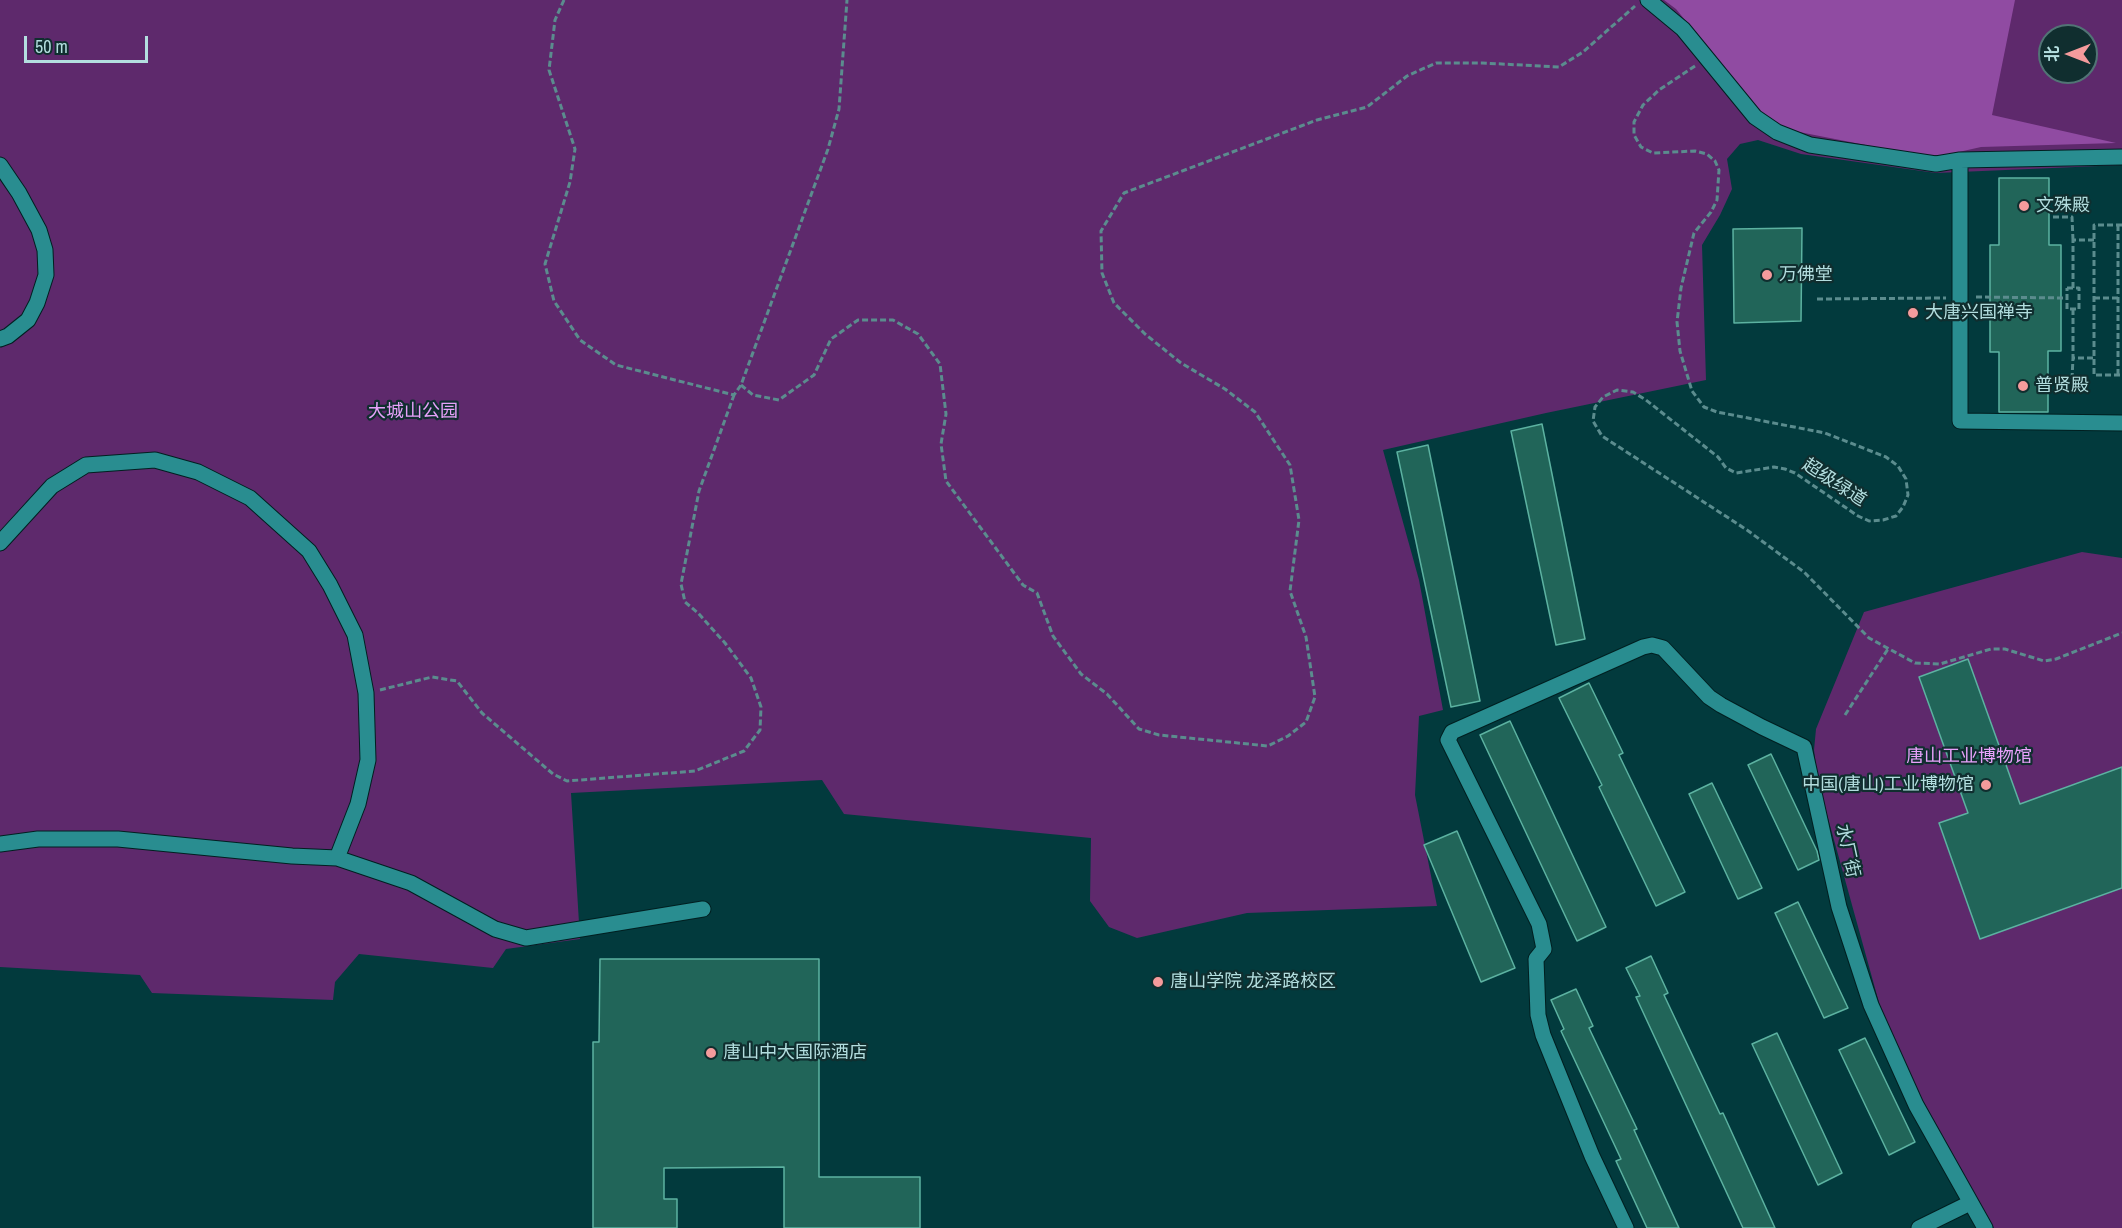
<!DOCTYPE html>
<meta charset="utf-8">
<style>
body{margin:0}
#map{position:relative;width:2122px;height:1228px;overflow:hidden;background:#023a3d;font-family:"Archivo Narrow","Noto Sans SC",sans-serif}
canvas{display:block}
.north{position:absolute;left:2038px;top:24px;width:60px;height:60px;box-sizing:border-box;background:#102e2f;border:2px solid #517475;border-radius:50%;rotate:270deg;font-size:16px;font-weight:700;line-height:24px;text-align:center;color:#b3dedf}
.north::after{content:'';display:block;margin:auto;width:21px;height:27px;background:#f59b9c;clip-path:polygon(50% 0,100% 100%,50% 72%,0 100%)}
.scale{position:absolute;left:24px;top:36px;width:124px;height:27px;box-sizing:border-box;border:3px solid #b3dedf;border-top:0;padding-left:8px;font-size:18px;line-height:21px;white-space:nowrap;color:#b3dedf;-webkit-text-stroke:4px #102e2f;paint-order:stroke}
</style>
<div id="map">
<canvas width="2122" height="1228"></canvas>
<div class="north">北</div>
<div class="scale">50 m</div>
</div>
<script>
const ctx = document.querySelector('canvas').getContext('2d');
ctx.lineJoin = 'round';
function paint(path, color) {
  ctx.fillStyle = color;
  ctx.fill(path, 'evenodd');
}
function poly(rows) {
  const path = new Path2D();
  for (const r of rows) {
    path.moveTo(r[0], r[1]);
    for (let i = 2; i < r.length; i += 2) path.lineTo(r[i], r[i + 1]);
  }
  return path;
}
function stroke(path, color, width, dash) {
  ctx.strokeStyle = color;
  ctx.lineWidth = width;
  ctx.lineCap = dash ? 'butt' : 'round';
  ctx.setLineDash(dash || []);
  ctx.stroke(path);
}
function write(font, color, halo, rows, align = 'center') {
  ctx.font = font + ' "Archivo Narrow","Noto Sans SC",sans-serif';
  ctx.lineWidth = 4.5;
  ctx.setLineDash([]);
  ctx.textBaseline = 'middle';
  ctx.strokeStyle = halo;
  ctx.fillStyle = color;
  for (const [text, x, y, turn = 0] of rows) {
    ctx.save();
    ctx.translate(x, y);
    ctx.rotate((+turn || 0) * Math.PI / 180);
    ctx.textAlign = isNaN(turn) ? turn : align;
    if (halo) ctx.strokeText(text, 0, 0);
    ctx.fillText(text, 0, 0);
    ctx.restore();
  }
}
const green = poly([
 [0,0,2122,0,2122,165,1936,173,1801,154,1758,140,1740,144,1727,159,1732,189,1720,215,1702,245,1706,380,1546,413,1383,450,1419,580,1443,710,1419,716,1415,795,1437,906,1247,913,1137,938,1109,927,1090,901,1091,838,844,814,822,780,571,793,580,939,506,949,493,968,359,954,335,982,333,1000,152,993,140,975,0,967],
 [2050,36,2086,36,2086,72,2050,72],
 [2082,552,2122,558,2122,1228,1994,1228,1907,1072,1886,1028,1818,782,1814,750,1816,729,1864,612]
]);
const forest = poly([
 [1664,0,2015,0,1992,115,2116,143,1981,147,1932,158,1789,130,1761,113,1676,9]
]);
const building = poly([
 [1999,178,2049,178,2049,245,2061,245,2061,351,2048,351,2048,412,1999,412,1999,352,1990,352,1990,245,1999,245,1999,178],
 [1802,228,1801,321,1734,323,1733,229,1802,228],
 [1542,424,1585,639,1556,645,1511,431,1542,424],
 [1428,445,1480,701,1451,707,1397,452,1428,445],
 [1968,659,2020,804,2122,767,2122,888,1980,939,1939,823,1968,813,1919,677,1968,659],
 [1589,683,1623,753,1619,755,1685,892,1656,906,1599,787,1602,785,1559,698,1589,683],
 [1510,721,1606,927,1577,941,1480,735,1510,721],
 [1771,754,1817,851,1819,860,1798,870,1748,765,1771,754],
 [1712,783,1762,888,1738,899,1689,794,1712,783],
 [1457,831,1515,968,1481,982,1424,845,1457,831],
 [1798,902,1848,1008,1824,1018,1775,913,1798,902],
 [1651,956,1668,993,1664,995,1720,1114,1723,1113,1775,1228,1743,1228,1636,997,1640,996,1626,968,1651,956],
 [600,959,819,959,819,1177,920,1177,920,1228,784,1228,784,1167,664,1168,664,1199,677,1199,677,1228,593,1228,593,1042,599,1042,600,959],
 [1576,989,1593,1026,1589,1028,1637,1129,1634,1130,1679,1228,1647,1228,1616,1161,1621,1159,1561,1031,1564,1029,1551,1000,1576,989],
 [1777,1033,1842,1173,1818,1185,1752,1044,1777,1033],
 [1865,1038,1915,1142,1889,1155,1839,1050,1865,1038]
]);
const path = poly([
 [564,0,555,20,549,70,575,149,570,182,545,264,554,301,580,340,616,365,734,395,741,385,828,149,839,109,847,0],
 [1695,66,1659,90,1643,105,1634,122,1634,135,1641,147,1653,153,1695,151,1707,154,1715,161,1719,170,1717,200,1711,212,1694,233,1681,288,1677,322,1680,351,1692,391,1704,407,1717,412,1825,433,1886,457,1898,466,1906,479,1908,495,1903,507,1896,516,1883,520,1869,521,1858,516,1795,473,1785,469,1774,467,1736,473,1726,468,1718,457,1646,400,1633,392,1617,390,1603,397,1595,407,1593,421,1602,436,1747,530,1804,572,1869,638,1915,663,1940,664,1991,649,2005,649,2044,661,2056,659,2122,633],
 [2053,217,2072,217,2073,240],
 [2122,225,2094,225,2094,375,2122,375],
 [2067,288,2079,288,2079,309,2067,309,2067,288],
 [2073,288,2073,240,2094,240],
 [1976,297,2067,298],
 [2094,298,2118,298],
 [1817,299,1946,298],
 [2073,309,2073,358,2094,358],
 [2118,375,2118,225],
 [2054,378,2072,379,2073,358],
 [741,385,753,395,779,400,814,375,831,339,858,320,893,320,918,334,940,364,946,414,941,444,946,481,1023,585,1037,593,1053,636,1081,674,1107,694,1139,729,1159,735,1268,746,1288,736,1306,722,1315,697,1306,637,1290,591,1299,520,1290,465,1255,412,1225,389,1181,363,1145,334,1114,303,1102,273,1101,231,1124,193,1317,120,1367,107,1407,76,1436,63,1482,63,1559,67,1583,52,1635,6],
 [380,690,432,677,457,681,482,713,553,774,567,781,695,771,744,751,760,730,761,707,751,678,725,643,698,613,685,602,681,584,699,491,734,395],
 [1845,715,1888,649]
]);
const minor = poly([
 [1648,0,1683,29,1755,117,1777,132,1810,145,1936,164,1960,160,2122,157],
 [1960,160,1960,421,2122,423],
 [0,165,19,193,39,230,45,250,46,275,37,303,28,320,8,336,0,339],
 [0,543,52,486,86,465,155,460,198,472,250,498,309,551,330,585,355,635,366,693,368,760,358,804,337,858],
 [0,844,38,839,118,839,292,856,337,858,411,883,495,929,526,938,703,909],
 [1626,1228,1592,1156,1543,1035,1538,1015,1536,959,1544,949,1539,924,1448,740,1452,732,1643,647,1652,645,1663,648,1709,697,1721,705,1762,727,1804,747,1839,907,1871,1005,1916,1105,1985,1228],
 [1919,1228,1970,1203]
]);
const markers = [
 [2024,206,6,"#f59b9c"],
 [1767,275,6,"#f59b9c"],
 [1913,313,6,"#f59b9c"],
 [2023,386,6,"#f59b9c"],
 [1986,785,6,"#f59b9c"],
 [1158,982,6,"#f59b9c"],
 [711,1053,6,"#f59b9c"]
];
const poiNames = [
 ["文殊殿",2036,206],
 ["万佛堂",1779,275],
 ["大唐兴国禅寺",1925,313],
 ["普贤殿",2035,386],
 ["中国(唐山)工业博物馆",1974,785,"right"],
 ["唐山学院 龙泽路校区",1170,982],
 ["唐山中大国际酒店",723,1053]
];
const parkNames = [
 ["大城山公园",413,412],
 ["唐山工业博物馆",1969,757]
];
const streetNames = [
 ["超级绿道",1834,483,33],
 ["水厂街",1847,851,78]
];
paint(green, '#5e296c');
paint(forest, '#904ba2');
paint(building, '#216559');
stroke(building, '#5cb2a1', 1.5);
stroke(minor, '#011f20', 17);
stroke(path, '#5b8c8e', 3, [6, 3]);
stroke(minor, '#298d90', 15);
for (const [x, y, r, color] of markers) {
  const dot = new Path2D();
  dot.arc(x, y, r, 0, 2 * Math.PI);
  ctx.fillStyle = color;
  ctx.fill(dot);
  stroke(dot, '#102e2f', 2);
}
write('18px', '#b3dedf', '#102e2f', poiNames, 'left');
write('18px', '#e7a1fa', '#102e2f', parkNames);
write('18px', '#b3dedf', '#102e2f', streetNames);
</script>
